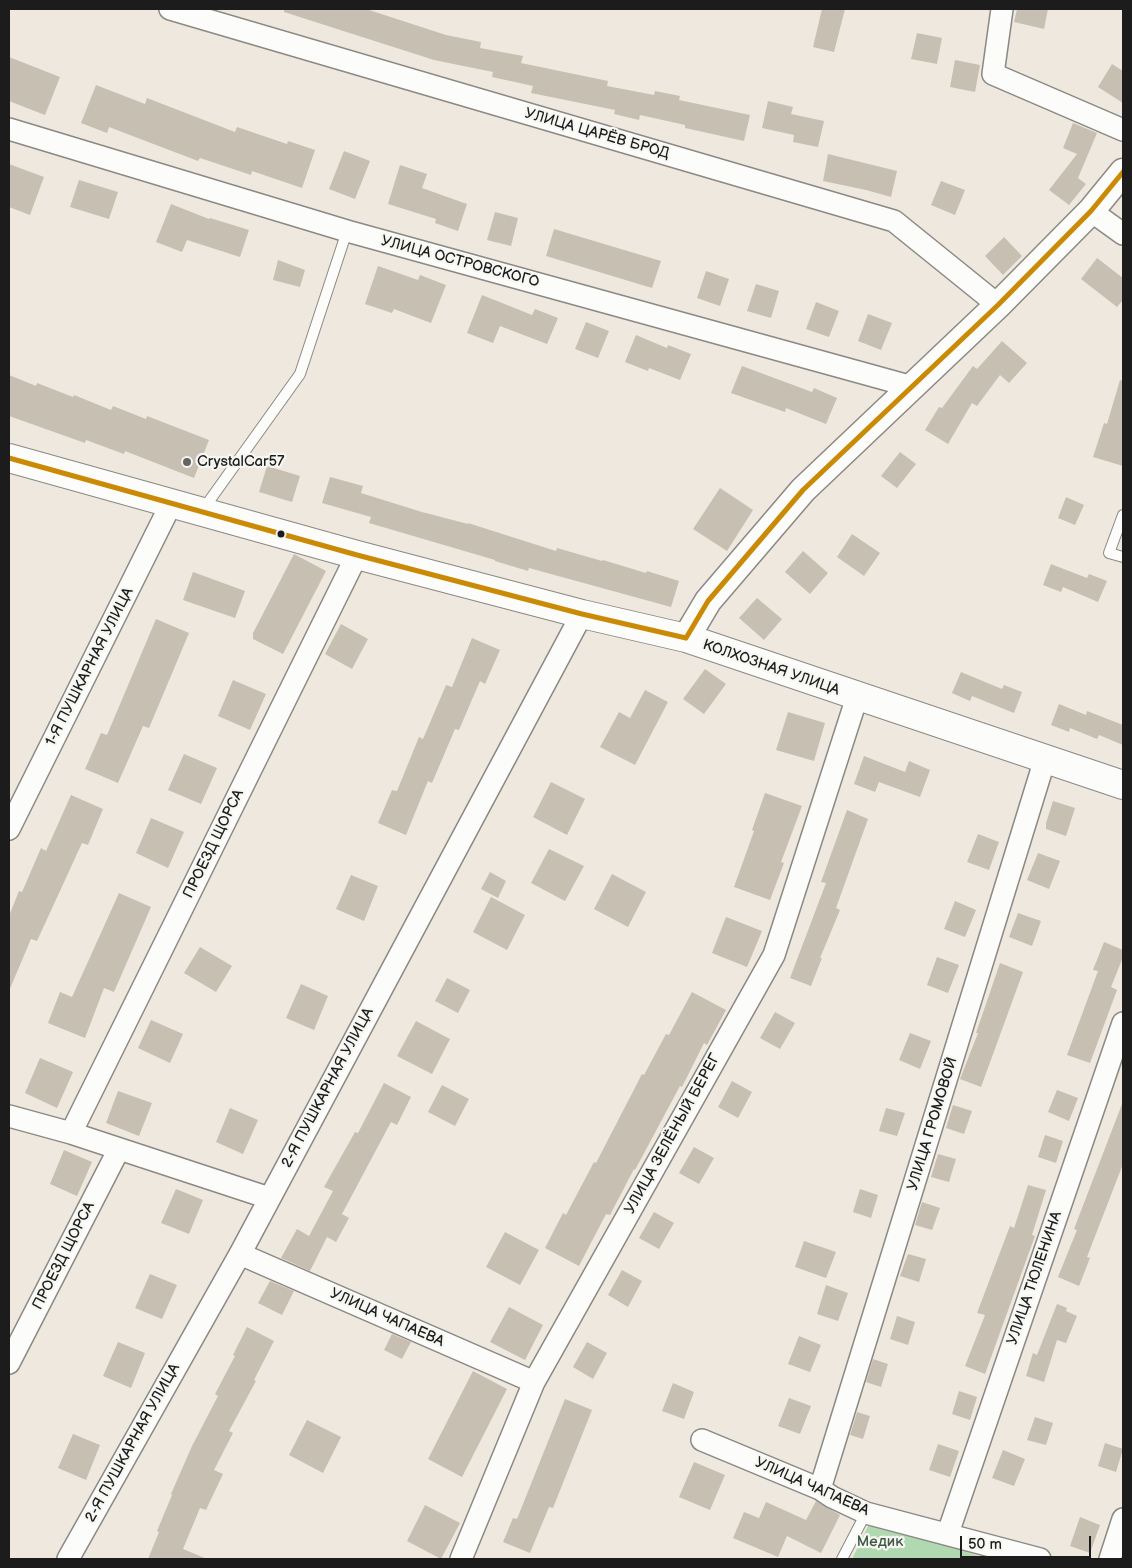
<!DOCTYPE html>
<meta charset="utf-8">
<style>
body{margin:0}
#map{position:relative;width:1132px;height:1568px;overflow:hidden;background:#eee8de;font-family:"Balsamiq Sans",sans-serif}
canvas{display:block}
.frame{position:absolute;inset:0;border:10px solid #1c1c1c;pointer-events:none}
.scale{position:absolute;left:960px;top:1536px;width:131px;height:22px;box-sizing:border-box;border:2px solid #1c1c1c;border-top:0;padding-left:6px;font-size:15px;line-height:18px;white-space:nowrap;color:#1c1c1c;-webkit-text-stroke:4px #f6f6f2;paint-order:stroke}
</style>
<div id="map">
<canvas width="1132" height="1568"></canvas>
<div class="frame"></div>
<div class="scale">50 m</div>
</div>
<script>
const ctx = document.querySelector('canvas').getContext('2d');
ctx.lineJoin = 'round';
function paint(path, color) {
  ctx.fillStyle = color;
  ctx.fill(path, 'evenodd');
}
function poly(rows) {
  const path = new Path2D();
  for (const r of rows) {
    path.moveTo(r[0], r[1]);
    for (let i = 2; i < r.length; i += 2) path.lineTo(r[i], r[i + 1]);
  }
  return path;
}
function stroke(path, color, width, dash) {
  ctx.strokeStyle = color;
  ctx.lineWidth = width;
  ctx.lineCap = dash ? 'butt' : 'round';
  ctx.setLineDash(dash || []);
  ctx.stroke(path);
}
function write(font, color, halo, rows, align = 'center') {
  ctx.font = font + ' "Balsamiq Sans",sans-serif';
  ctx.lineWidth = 4.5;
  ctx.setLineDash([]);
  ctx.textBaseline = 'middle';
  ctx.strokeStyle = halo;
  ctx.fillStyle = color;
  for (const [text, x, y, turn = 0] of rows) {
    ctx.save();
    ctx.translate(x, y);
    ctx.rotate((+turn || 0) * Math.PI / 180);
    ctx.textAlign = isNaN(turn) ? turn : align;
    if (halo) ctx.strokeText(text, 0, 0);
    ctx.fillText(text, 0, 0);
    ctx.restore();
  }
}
const green = poly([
 [871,1520,987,1559,852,1559]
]);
const building = poly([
 [284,9,366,9,446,35,481,42,480,48,523,56,521,63,608,81,607,86,654,95,655,91,680,96,679,100,750,115,744,141,685,128,685,125,640,115,639,120,614,114,615,110,531,93,533,86,492,77,493,72,434,60,284,12],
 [822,9,845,9,834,52,813,47],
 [1017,9,1048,9,1044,29,1014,22],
 [917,33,942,38,937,64,911,59],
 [9,57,60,77,45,115,9,101],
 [955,60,980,65,975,92,950,87],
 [1112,64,1123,71,1123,103,1098,87],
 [96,85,145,104,147,98,235,132,237,127,287,144,288,141,315,150,302,188,252,171,251,175,200,158,198,161,109,127,107,133,81,123],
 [768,101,793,107,791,114,824,121,818,147,793,142,794,135,762,128],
 [1073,123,1097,133,1078,178,1086,184,1069,205,1049,190,1077,154,1063,148],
 [344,151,370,161,355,199,329,189],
 [828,154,897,171,891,197,866,190,823,181],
 [9,164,44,177,30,215,9,207],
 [400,165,427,174,422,188,467,204,458,231,435,223,436,219,388,204],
 [79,180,118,192,109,219,70,207],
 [941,181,965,190,955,215,931,205],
 [171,204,209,219,210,218,249,230,240,257,187,240,182,252,156,242],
 [495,212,518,218,511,246,487,240],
 [554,229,661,261,652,288,546,256],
 [1004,237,1022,256,1003,275,985,256],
 [1097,258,1123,278,1123,300,1117,307,1081,279],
 [278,260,305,270,300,287,273,280],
 [378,266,418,280,420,275,446,285,431,323,394,309,392,313,365,304],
 [706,271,729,279,720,306,697,298],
 [756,284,779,291,771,318,747,311],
 [482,295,532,315,535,309,558,318,547,344,500,326,493,343,467,333],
 [816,302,839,311,829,337,806,329],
 [868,314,892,323,881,350,858,341],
 [586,322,609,331,598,358,575,349],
 [636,335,667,348,668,345,691,354,680,380,649,368,648,371,625,362],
 [1002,341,1027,363,1009,383,1000,375,977,406,972,403,948,444,925,430,939,407,942,408,973,366,977,369],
 [742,366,812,392,814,388,837,398,826,424,786,408,785,412,731,393],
 [9,375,36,386,37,383,73,397,74,395,111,410,113,406,146,419,147,416,209,440,194,478,125,451,124,454,86,440,85,443,9,416],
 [1120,380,1123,381,1123,466,1093,457,1104,423,1107,424],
 [900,452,916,464,897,488,881,476],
 [267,466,300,476,292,502,259,492],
 [330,477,363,486,361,493,422,512,468,524,468,523,556,551,557,548,602,561,603,560,646,573,647,571,679,581,671,607,529,568,528,571,495,561,495,560,369,523,371,517,322,503],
 [720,488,753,510,727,551,693,529],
 [1066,497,1084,505,1075,525,1058,518],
 [852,534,880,553,864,576,837,557],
 [803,551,828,573,810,594,785,572],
 [294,554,326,571,283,654,253,639,253,633],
 [1051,564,1087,578,1089,574,1107,581,1098,602,1063,587,1061,592,1043,585],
 [193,572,245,591,235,618,183,600],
 [757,598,782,619,764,640,739,618],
 [156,619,189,633,149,728,143,726,118,783,85,769,101,733,107,735],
 [341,624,368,639,352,669,325,654],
 [472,638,500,650,485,684,480,681,459,730,455,729,432,783,428,781,406,835,378,823,392,790,397,791,419,737,423,739,446,685,452,687],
 [705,669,726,684,704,714,683,699],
 [961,672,1002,689,1004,685,1022,692,1014,713,972,696,970,701,952,693],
 [233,680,266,694,250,730,218,716],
 [645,690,668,702,635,765,600,747,619,712,630,718],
 [1059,704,1086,715,1087,711,1123,725,1123,745,1099,735,1097,739,1070,728,1069,732,1051,725],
 [788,712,825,723,814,761,776,750],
 [184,754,217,768,201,804,168,790],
 [864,756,905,772,909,761,930,770,920,797,879,782,875,792,854,784],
 [551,782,585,799,567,835,533,817],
 [765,793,802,806,781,862,784,863,770,900,734,887,754,831,752,830],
 [71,795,103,809,88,845,82,843,37,941,31,939,9,991,9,916,19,891,22,892,41,848,46,851],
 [1053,801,1075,808,1066,836,1046,829,1046,823],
 [847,810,868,819,836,908,840,910,820,958,822,958,811,986,790,978,826,883,821,882],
 [151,818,184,832,168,868,136,853],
 [978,834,999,842,989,870,967,862],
 [549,849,584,866,565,901,531,883],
 [1038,853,1060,861,1049,889,1027,880],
 [490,872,506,881,498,898,481,889],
 [612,874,646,892,628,927,594,909],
 [351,875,378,886,364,921,336,909],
 [119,893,151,907,114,992,104,988,85,1038,48,1023,60,992,72,997],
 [491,897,525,915,507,950,473,932],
 [955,901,976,910,965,937,944,929],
 [1018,913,1041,921,1032,946,1009,937],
 [726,917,762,931,747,967,712,953],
 [1104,942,1123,950,1123,957,1111,987,1117,990,1090,1063,1067,1055,1098,971,1093,970],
 [200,947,232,966,216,992,184,973],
 [937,957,959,965,948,993,927,985],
 [1000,963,1023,972,981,1087,960,1079,978,1033,976,1033],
 [447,978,470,990,458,1013,435,1001],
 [301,984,328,996,314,1030,286,1018],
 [692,992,726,1010,707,1045,704,1043,682,1087,680,1086,635,1170,634,1169,610,1215,606,1214,579,1266,545,1248,563,1213,566,1215,594,1162,596,1163,642,1074,644,1075,666,1034,669,1035],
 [775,1012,795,1023,780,1049,760,1038],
 [151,1020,183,1034,170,1063,138,1048],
 [416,1021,450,1039,432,1074,397,1056],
 [910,1033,931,1041,920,1069,899,1060],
 [40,1058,73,1072,57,1108,25,1093],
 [732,1081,752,1092,738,1118,718,1107],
 [384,1083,411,1097,397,1125,391,1122,342,1214,349,1218,336,1242,327,1237,310,1271,281,1258,297,1229,309,1236,333,1191,324,1187,355,1132,358,1133],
 [442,1085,469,1099,455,1126,428,1112],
 [1057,1090,1078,1098,1069,1121,1048,1112],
 [118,1091,152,1103,139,1136,106,1123],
 [1122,1104,1123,1164,1087,1257,1090,1258,1079,1286,1058,1277,1077,1230,1074,1229],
 [953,1105,972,1111,964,1134,946,1128],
 [230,1108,258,1120,243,1154,216,1142],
 [886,1108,905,1113,897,1136,879,1131],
 [1045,1135,1063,1141,1056,1163,1038,1157],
 [694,1147,714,1158,699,1184,679,1173],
 [64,1150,92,1162,77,1196,50,1184],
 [938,1154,956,1159,949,1182,931,1177],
 [1028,1185,1046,1190,1032,1235,1035,1236,985,1374,965,1366,985,1315,977,1313,1010,1226,1014,1228],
 [176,1189,203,1200,189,1234,161,1223],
 [860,1189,878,1195,871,1218,853,1212],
 [922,1202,940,1208,932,1230,915,1225],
 [654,1212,674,1223,659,1249,639,1238],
 [505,1232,539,1250,520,1285,486,1267],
 [804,1241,836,1252,826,1278,795,1267],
 [908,1254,926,1259,919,1282,900,1276],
 [622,1270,642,1281,628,1307,608,1295],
 [150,1274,177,1285,162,1319,135,1308],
 [270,1281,294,1291,282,1315,258,1303],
 [826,1285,848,1293,838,1321,817,1314],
 [1057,1304,1067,1308,1066,1311,1077,1316,1066,1343,1057,1340,1044,1382,1026,1376,1033,1353,1037,1355],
 [509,1307,543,1325,525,1360,490,1342],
 [897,1316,915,1322,908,1345,890,1339],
 [247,1327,274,1341,254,1380,256,1381,229,1431,233,1433,214,1470,223,1474,206,1510,200,1508,183,1549,207,1559,148,1559,159,1532,157,1531,172,1495,171,1494,192,1446,218,1396,215,1394,235,1356,233,1355],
 [392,1334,411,1342,402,1359,384,1350],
 [799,1336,821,1345,810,1372,788,1364],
 [118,1342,145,1353,131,1388,103,1376],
 [587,1342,607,1353,593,1379,573,1367],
 [873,1359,888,1364,881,1387,866,1382],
 [473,1371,507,1389,462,1477,428,1459],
 [673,1383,694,1392,684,1419,662,1411],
 [959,1391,977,1397,970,1420,952,1414],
 [789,1398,811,1406,800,1434,778,1426],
 [565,1399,592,1410,553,1508,549,1507,530,1553,503,1542,513,1518,517,1519],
 [857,1412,870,1416,863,1439,850,1435],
 [1035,1417,1053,1423,1046,1445,1027,1440],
 [307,1420,341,1437,323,1473,289,1455],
 [73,1434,100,1445,86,1480,58,1468],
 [1105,1443,1123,1449,1116,1472,1098,1466],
 [938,1444,959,1451,950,1477,929,1470],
 [1003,1450,1025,1459,1014,1486,992,1478],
 [694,1462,725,1475,710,1510,679,1497],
 [816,1501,840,1515,821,1553,787,1536,778,1557,733,1538,744,1512,759,1518,766,1502,806,1520],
 [425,1505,460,1523,441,1559,407,1541],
 [1080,1517,1100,1525,1090,1553,1070,1546]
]);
const service = poly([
 [202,511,300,374,347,231],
 [1123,515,1109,553,1123,557],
 [842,1559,866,1513]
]);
const minor = poly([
 [170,9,894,221,998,305],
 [1002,9,993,74,1123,130],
 [9,129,347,231,913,387],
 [1091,211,1123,234],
 [9,829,171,504],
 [9,1116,71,1133,269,1198],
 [71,1133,357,555],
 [240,1254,534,1382],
 [9,1363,119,1149],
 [702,1440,820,1489,832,1497,866,1513,1040,1559],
 [820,1489,1045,759],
 [948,1533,1123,1023],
 [68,1559,240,1254,582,614],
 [461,1559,534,1382,774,955,857,697],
 [1110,1559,1123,1519]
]);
const tertiary = poly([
 [686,638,708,601,803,490,998,305,1091,211,1123,172]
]);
const secondary = poly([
 [9,458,357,555,582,614,686,638,1123,785]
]);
const bus1 = poly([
 [9,458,357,555,582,614,686,638],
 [686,638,708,601,803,490,998,305,1091,211,1123,172]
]);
const markers = [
 [187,462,5,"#666360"],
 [281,534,4.5,"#1c1c1c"]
];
const streetNames = [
 ["УЛИЦА ЦАРЁВ БРОД",597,134,16],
 ["УЛИЦА ОСТРОВСКОГО",460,262,15],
 ["1-Я ПУШКАРНАЯ УЛИЦА",90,667,-63],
 ["КОЛХОЗНАЯ УЛИЦА",771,668,19],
 ["ПРОЕЗД ЩОРСА",214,844,-64],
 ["2-Я ПУШКАРНАЯ УЛИЦА",328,1088,-62],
 ["УЛИЦА ГРОМОВОЙ",933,1124,-73],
 ["УЛИЦА ЗЕЛЁНЫЙ БЕРЕГ",673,1134,-61],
 ["ПРОЕЗД ЩОРСА",64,1256,-63],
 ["УЛИЦА ТЮЛЕНИНА",1035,1278,-71],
 ["УЛИЦА ЧАПАЕВА",387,1318,24],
 ["2-Я ПУШКАРНАЯ УЛИЦА",133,1443,-61],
 ["УЛИЦА ЧАПАЕВА",812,1487,24]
];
const poiNames = [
 ["CrystalCar57",197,462]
];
const parkNames = [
 ["Медик",880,1542]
];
paint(green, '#b1d9b1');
paint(building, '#c8bfb3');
stroke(service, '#8c8883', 12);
stroke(minor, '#8c8883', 24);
stroke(tertiary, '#8c8883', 29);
stroke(secondary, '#8c8883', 30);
stroke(service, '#fcfcfa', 10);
stroke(minor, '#fcfcfa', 21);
stroke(tertiary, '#fcfcfa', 26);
stroke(secondary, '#fcfcfa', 28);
stroke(bus1, '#cb8a06', 5);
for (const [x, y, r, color] of markers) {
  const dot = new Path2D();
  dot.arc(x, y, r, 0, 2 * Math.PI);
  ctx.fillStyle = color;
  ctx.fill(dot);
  stroke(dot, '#f6f6f2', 2);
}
write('15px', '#1c1c1c', '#f6f6f2', streetNames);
write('15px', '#1c1c1c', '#f6f6f2', poiNames, 'left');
write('15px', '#3f5a43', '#f6f6f2', parkNames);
</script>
